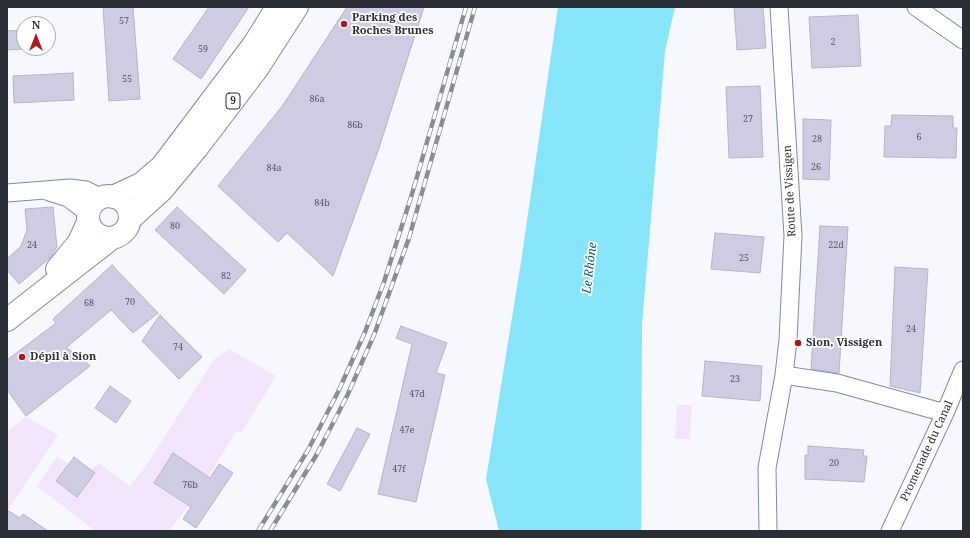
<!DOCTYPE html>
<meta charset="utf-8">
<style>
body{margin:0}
#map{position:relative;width:970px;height:538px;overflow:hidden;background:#f6f8fd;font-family:"Noto Serif",serif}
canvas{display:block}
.frame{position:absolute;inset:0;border:8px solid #2a2e36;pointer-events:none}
.north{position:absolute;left:16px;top:16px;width:40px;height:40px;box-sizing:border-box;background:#fff;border:1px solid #aaabaf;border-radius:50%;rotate:0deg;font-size:11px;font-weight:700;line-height:16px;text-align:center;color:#2a2e36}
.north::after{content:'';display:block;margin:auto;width:14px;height:18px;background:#ac191e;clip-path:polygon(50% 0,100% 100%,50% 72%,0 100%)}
</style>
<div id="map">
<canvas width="970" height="538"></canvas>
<div class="frame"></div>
<div class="north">N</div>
</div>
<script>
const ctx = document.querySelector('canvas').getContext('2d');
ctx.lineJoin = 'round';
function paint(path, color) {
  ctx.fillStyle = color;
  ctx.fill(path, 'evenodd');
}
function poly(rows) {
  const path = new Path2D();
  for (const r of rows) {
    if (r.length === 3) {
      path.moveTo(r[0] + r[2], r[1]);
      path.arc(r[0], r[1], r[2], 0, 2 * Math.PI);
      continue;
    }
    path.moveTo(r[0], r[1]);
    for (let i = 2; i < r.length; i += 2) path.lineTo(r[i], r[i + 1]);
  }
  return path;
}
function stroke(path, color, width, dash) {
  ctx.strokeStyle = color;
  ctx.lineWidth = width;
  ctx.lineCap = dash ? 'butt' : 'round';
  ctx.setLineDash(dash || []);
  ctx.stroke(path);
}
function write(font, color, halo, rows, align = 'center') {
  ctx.font = font + ' "Noto Serif",serif';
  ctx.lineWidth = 3.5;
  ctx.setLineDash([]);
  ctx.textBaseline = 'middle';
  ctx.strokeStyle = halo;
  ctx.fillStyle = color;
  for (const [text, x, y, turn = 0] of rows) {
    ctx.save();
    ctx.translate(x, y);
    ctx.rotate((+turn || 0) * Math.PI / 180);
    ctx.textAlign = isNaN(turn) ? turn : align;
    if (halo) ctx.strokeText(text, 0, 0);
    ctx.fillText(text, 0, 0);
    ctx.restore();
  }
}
const green = poly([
 [229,349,276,376,242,432,236,432,208,477,173,454,154,483,188,506,169,531,95,531,37,486,57,456,68,464,56,481,77,496,95,473,91,470,99,463,130,486,145,467,215,358],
 [677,405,692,405,690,439,675,439],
 [26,416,58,435,8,510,7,432]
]);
const water = poly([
 [558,7,675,7,665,51,642,324,641,531,499,531,486,479,521,262]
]);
const building = poly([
 [103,7,133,7,140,99,109,101,103,7],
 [209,7,249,7,201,79,173,59,209,7],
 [347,7,424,7,379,148,333,276,287,233,278,242,218,186,283,105,347,7],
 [734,7,763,7,766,48,737,50,734,7],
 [858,15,861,66,812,68,809,17,858,15],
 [24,30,24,49,7,50,7,31,24,30],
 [73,73,74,100,14,103,13,76,73,73],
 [760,86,763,157,729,158,726,87,760,86],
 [892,115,953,116,953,128,957,128,956,158,884,157,885,126,891,126,892,115],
 [803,119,831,120,829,180,803,179,803,119],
 [53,207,57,247,50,258,19,284,7,270,7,259,21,246,27,230,25,209,53,207],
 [177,207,246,270,224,294,155,230,177,207],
 [820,226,848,227,839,373,811,369,820,226],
 [715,233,764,237,760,273,711,269,715,233],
 [112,265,158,313,133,333,111,310,66,348,81,356,90,366,26,416,7,390,7,360,56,323,53,319,112,265],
 [895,267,928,269,920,393,890,386,895,267],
 [160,315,202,357,179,379,142,341,160,315],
 [401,326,447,343,436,373,445,375,416,502,378,494,412,344,396,338,401,326],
 [705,361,762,366,760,401,702,396,705,361],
 [110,386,131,401,116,423,95,408,110,386],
 [357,428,370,434,340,491,327,484,357,428],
 [808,446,864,450,863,456,867,456,864,482,805,479,805,455,808,455,808,446],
 [173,453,210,478,219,464,233,473,196,528,183,519,191,507,154,483,173,453],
 [74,457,95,473,77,497,56,481,74,457],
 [7,510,20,518,23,514,48,531,7,531,7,510]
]);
const street = poly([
 [916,7,963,40],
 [49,192,68,198,88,213],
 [7,193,70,188,86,190,101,198],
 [784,375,837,383,945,413],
 [768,531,767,468,784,375,788,340,793,236,779,7],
 [890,531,945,413,963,370]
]);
const primary = poly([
 [109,217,21],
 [113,197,141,184,162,166,254,44,277,7],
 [130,219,162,190,197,148,257,69,297,7],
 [57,269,79,242,88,222],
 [7,320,112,238]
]);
const rail = poly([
 [258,531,308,450,338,392,365,332,384,282,412,194,466,7],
 [270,531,317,454,347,396,374,335,409,238,475,7]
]);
const markers = [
 [344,24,4,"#ac191e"],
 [798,343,4,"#ac191e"],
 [22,357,4,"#ac191e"]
];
const numberNames = [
 ["57",124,21],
 ["2",833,42],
 ["59",203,49],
 ["55",127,79],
 ["86a",317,99],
 ["27",748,119],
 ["86b",355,125],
 ["6",919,137],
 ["28",817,139],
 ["26",816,167],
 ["84a",274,168],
 ["84b",322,203],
 ["80",175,226],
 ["24",32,245],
 ["22d",836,245],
 ["25",744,258],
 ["82",226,276],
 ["70",130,302],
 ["68",89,303],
 ["24",911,329],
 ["74",178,347],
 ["23",735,379],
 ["47d",417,394],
 ["47e",407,430],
 ["20",834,463],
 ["47f",399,469],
 ["76b",190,485]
];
const shields = [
 [233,101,14]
];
const shieldNames = [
 ["9",233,101]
];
const poiNames = [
 ["Parking des",352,18],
 ["Roches Brunes",352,31],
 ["Sion, Vissigen",806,343],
 ["Dépil à Sion",30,357]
];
const streetNames = [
 ["Route de Vissigen",790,191,-93],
 ["Promenade du Canal",927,451,-65]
];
const waterNames = [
 ["Le Rhône",590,268,-83]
];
paint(green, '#f2e5fb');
paint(water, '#88e4f8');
paint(building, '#cdcce2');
stroke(building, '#b4b4c8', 1);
stroke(street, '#818b9d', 19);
stroke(primary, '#818b9d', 24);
stroke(street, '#fff', 17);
stroke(primary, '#fff', 22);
stroke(rail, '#8a8e94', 4.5);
stroke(rail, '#fff', 3, [9]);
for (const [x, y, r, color] of markers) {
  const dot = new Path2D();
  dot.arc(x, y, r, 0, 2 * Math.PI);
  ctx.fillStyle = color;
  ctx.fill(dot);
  stroke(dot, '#fff', 1.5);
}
write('9px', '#535661', null, numberNames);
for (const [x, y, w] of shields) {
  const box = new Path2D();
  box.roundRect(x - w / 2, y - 8, w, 16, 3);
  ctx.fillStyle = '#fff';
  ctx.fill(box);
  stroke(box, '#2a2e36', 1);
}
write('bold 10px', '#2a2e36', null, shieldNames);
write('bold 11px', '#2a2e36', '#fff', poiNames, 'left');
write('11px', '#2a2e36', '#fff', streetNames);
write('italic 12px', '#0d5d6b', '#fff', waterNames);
</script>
